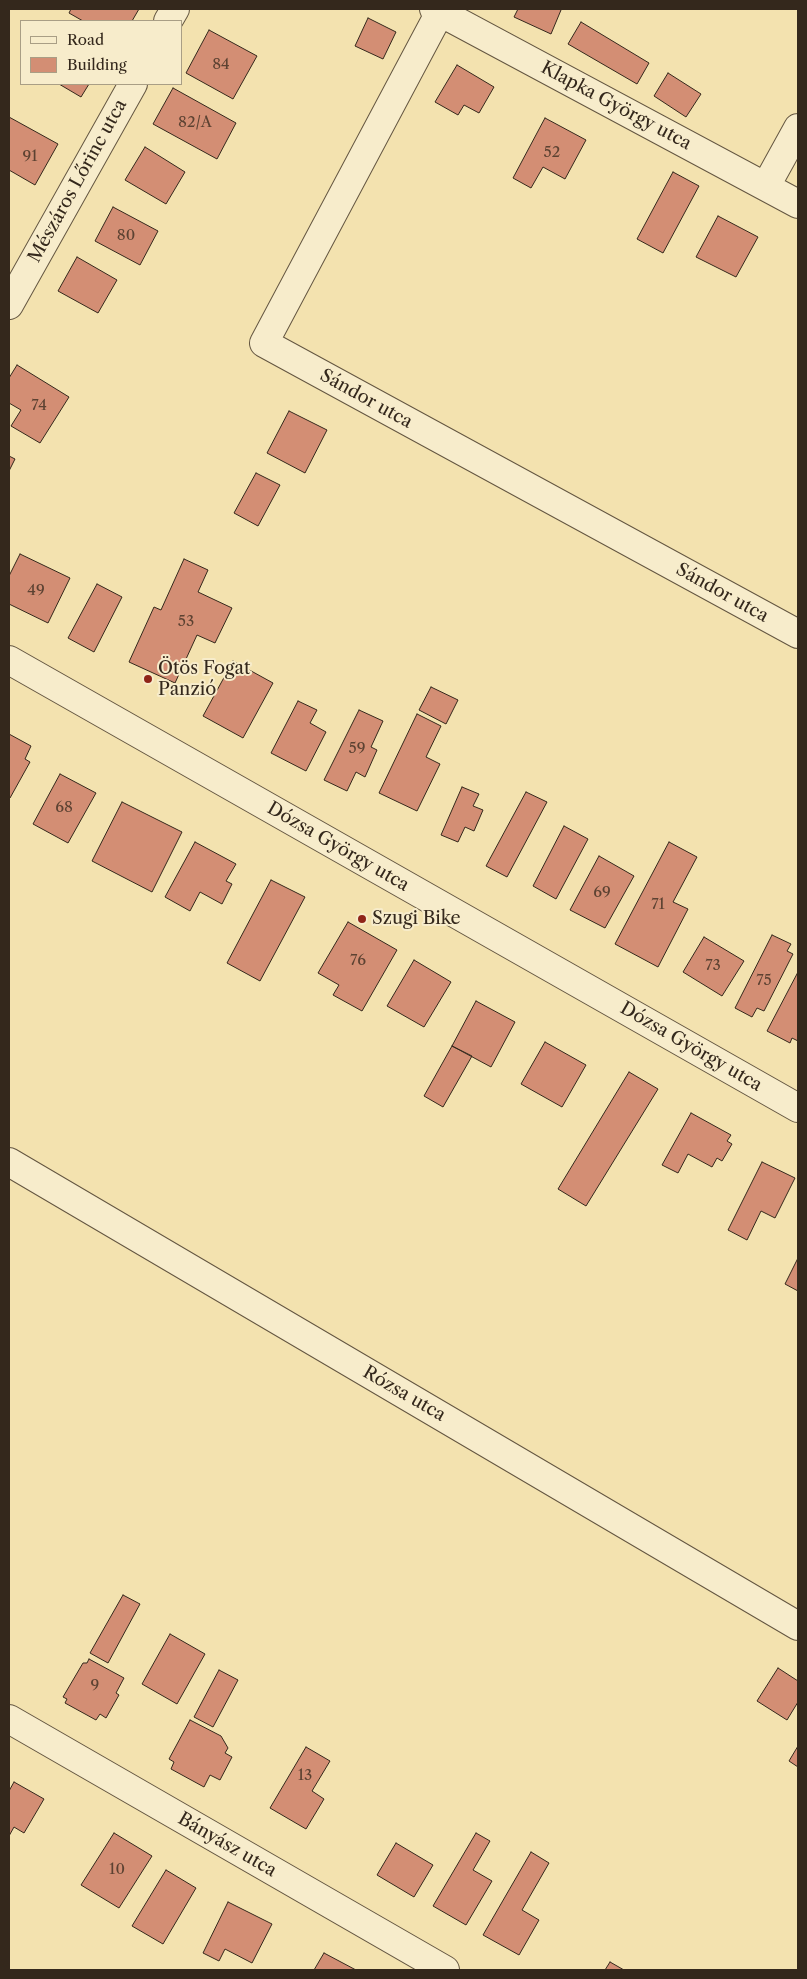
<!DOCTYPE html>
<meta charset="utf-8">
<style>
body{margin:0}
#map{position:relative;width:807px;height:1979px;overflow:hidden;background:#f3e2af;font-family:"Libre Caslon Text",serif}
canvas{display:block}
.frame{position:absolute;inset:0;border:10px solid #34281c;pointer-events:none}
.legend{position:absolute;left:20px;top:20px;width:162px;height:65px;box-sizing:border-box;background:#f7eccb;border:1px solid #a99e85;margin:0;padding:6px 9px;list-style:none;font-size:15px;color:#34281c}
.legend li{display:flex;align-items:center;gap:10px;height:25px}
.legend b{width:25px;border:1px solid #a99e85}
</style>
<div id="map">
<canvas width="807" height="1979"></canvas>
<div class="frame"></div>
<ul class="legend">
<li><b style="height:6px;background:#f7eccb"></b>Road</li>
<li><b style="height:14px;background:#d38e74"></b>Building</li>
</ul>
</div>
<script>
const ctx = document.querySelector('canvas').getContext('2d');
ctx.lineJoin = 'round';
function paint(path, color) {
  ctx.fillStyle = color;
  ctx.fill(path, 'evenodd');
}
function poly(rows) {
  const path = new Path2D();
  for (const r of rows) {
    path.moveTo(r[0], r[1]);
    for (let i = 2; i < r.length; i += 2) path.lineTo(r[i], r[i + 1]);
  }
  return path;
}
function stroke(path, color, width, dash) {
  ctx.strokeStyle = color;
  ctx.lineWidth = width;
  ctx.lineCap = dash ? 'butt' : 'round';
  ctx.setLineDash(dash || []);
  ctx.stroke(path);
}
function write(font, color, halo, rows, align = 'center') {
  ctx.font = font + ' "Libre Caslon Text",serif';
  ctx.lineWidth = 4;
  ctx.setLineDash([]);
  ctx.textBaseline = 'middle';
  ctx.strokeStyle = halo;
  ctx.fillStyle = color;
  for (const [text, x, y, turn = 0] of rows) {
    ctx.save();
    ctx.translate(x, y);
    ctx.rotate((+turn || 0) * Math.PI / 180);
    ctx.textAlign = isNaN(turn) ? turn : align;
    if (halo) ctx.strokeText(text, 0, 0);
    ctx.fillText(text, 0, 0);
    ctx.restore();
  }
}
const building = poly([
 [71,9,139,9,132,21,83,21,69,13,71,9],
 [518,9,559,9,561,10,551,34,514,17,518,9],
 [368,18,396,32,383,59,355,46,368,18],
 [581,22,649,63,637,84,568,44,581,22],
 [209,30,257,56,233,99,186,73,209,30],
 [457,65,494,87,479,113,464,105,458,115,435,102,457,65],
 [668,73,701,94,686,117,654,96,668,73],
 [59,84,89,84,81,97,59,84],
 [173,88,236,123,217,159,153,124,173,88],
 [9,117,58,144,35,185,9,170,9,117],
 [545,118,586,140,565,179,543,167,531,188,513,178,545,118],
 [145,147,185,172,166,204,125,180,145,147],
 [673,172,699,186,663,253,637,239,673,172],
 [113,207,158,231,140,265,95,241,113,207],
 [718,216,758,237,736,277,696,257,718,216],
 [77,257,117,280,98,313,58,291,77,257],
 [17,365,69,397,40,443,11,426,21,410,9,403,9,378,17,365],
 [289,411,327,430,305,473,267,453,289,411],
 [9,456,15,459,9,471,9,456],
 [256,473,280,485,258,526,234,513,256,473],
 [20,554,70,578,48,623,9,604,9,576,20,554],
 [184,559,208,570,198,592,232,608,215,643,197,635,175,683,129,662,154,607,161,610,184,559],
 [97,584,122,597,94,652,68,638,97,584],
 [233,661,273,683,243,738,203,716,233,661],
 [431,687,458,700,446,724,419,710,431,687],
 [298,701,317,710,310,723,326,732,306,771,271,753,298,701],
 [359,710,383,721,371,747,377,750,365,777,356,772,347,791,324,780,359,710],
 [417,714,441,726,426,757,440,764,417,811,379,793,417,714],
 [9,734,31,746,25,759,30,762,10,798,9,797,9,734],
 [60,774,96,793,68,843,33,824,60,774],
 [462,787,479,794,473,806,483,810,474,831,465,827,458,842,441,835,462,787],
 [526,792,547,802,507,877,486,866,526,792],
 [122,802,182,832,152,892,92,861,122,802],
 [564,826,588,839,556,899,533,886,564,826],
 [195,842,236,864,226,881,232,884,222,904,200,892,190,911,165,897,195,842],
 [669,842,697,857,673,902,688,909,658,967,615,944,669,842],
 [599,856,634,876,605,928,570,910,599,856],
 [271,880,305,897,260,981,227,963,271,880],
 [348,922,397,950,362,1011,333,995,339,985,318,973,348,922],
 [772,935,791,944,787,951,793,954,764,1011,757,1008,752,1017,735,1008,772,935],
 [704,937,744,961,722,996,683,972,704,937],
 [414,960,451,982,424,1027,387,1006,414,960],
 [798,972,798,1041,792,1038,790,1043,767,1031,798,972],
 [476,1001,515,1022,491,1067,452,1046,476,1001],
 [545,1042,586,1065,562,1107,521,1084,545,1042],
 [452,1046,472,1056,443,1107,424,1096,452,1046],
 [629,1072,658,1089,586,1206,558,1189,629,1072],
 [691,1113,731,1135,727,1141,732,1144,722,1161,717,1158,712,1167,688,1154,678,1173,662,1165,691,1113],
 [762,1162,795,1178,775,1218,761,1211,747,1240,728,1230,762,1162],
 [798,1258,798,1291,785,1284,798,1258],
 [123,1595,140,1604,108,1663,90,1653,123,1595],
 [170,1634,205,1654,177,1704,142,1684,170,1634],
 [89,1659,124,1678,116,1693,119,1695,106,1718,100,1714,96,1720,65,1703,67,1699,63,1697,83,1663,87,1663,89,1659],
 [778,1668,798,1681,798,1702,787,1720,757,1701,778,1668],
 [219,1670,238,1680,213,1727,194,1717,219,1670],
 [190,1720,221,1736,228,1748,225,1753,232,1757,220,1780,210,1775,204,1787,171,1769,174,1762,169,1759,190,1720],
 [798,1746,798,1767,789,1761,798,1746],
 [306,1747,330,1761,312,1791,324,1799,306,1829,270,1808,306,1747],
 [14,1782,44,1799,24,1833,14,1827,9,1836,9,1791,14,1782],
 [114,1833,152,1856,119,1908,81,1885,114,1833],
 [476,1833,490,1841,473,1870,492,1881,466,1925,433,1906,476,1833],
 [396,1843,433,1865,414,1897,377,1875,396,1843],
 [531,1852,549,1863,522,1910,539,1920,519,1955,483,1935,531,1852],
 [166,1870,196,1888,163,1944,132,1926,166,1870],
 [228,1902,272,1924,252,1963,225,1949,219,1961,203,1953,228,1902],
 [324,1953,356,1970,314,1970,324,1953],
 [610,1962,624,1970,605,1970,610,1962]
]);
const street = poly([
 [434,9,798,204],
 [440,12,264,343,798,634],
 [168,21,175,9],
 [766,186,798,128],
 [9,305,133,84],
 [9,660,798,1108],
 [9,1162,798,1626],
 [9,1719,445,1970]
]);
const markers = [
 [148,679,5,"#8f2418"],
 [362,919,5,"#8f2418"]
];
const numberNames = [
 ["84",221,65],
 ["82/A",195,123],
 ["52",552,153],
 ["91",30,157],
 ["80",126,236],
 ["74",39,406],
 ["49",36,591],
 ["53",186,622],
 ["59",357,749],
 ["68",64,808],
 ["69",602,893],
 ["71",658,905],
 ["76",358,961],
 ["73",713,966],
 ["75",764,981],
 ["9",95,1686],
 ["13",305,1776],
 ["10",117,1870]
];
const streetNames = [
 ["Klapka György utca",616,106,28],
 ["Mészáros Lőrinc utca",78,181,-61],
 ["Sándor utca",366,399,29],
 ["Sándor utca",722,593,29],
 ["Dózsa György utca",338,847,30],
 ["Dózsa György utca",691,1047,30],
 ["Rózsa utca",404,1394,30],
 ["Bányász utca",227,1845,30]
];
const poiNames = [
 ["Ötös Fogat",158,669],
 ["Panzió",158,690],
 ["Szugi Bike",372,919]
];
paint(building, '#d38e74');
stroke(building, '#34281c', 1);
stroke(street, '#645641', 30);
stroke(street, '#f7eccb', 28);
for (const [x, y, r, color] of markers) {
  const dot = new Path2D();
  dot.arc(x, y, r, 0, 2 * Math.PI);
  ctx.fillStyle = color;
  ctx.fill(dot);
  stroke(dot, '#f7eccb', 2);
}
write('15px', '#5c4232', null, numberNames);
write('18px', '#34281c', '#f7eccb', streetNames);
write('18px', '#34281c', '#f7eccb', poiNames, 'left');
</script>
